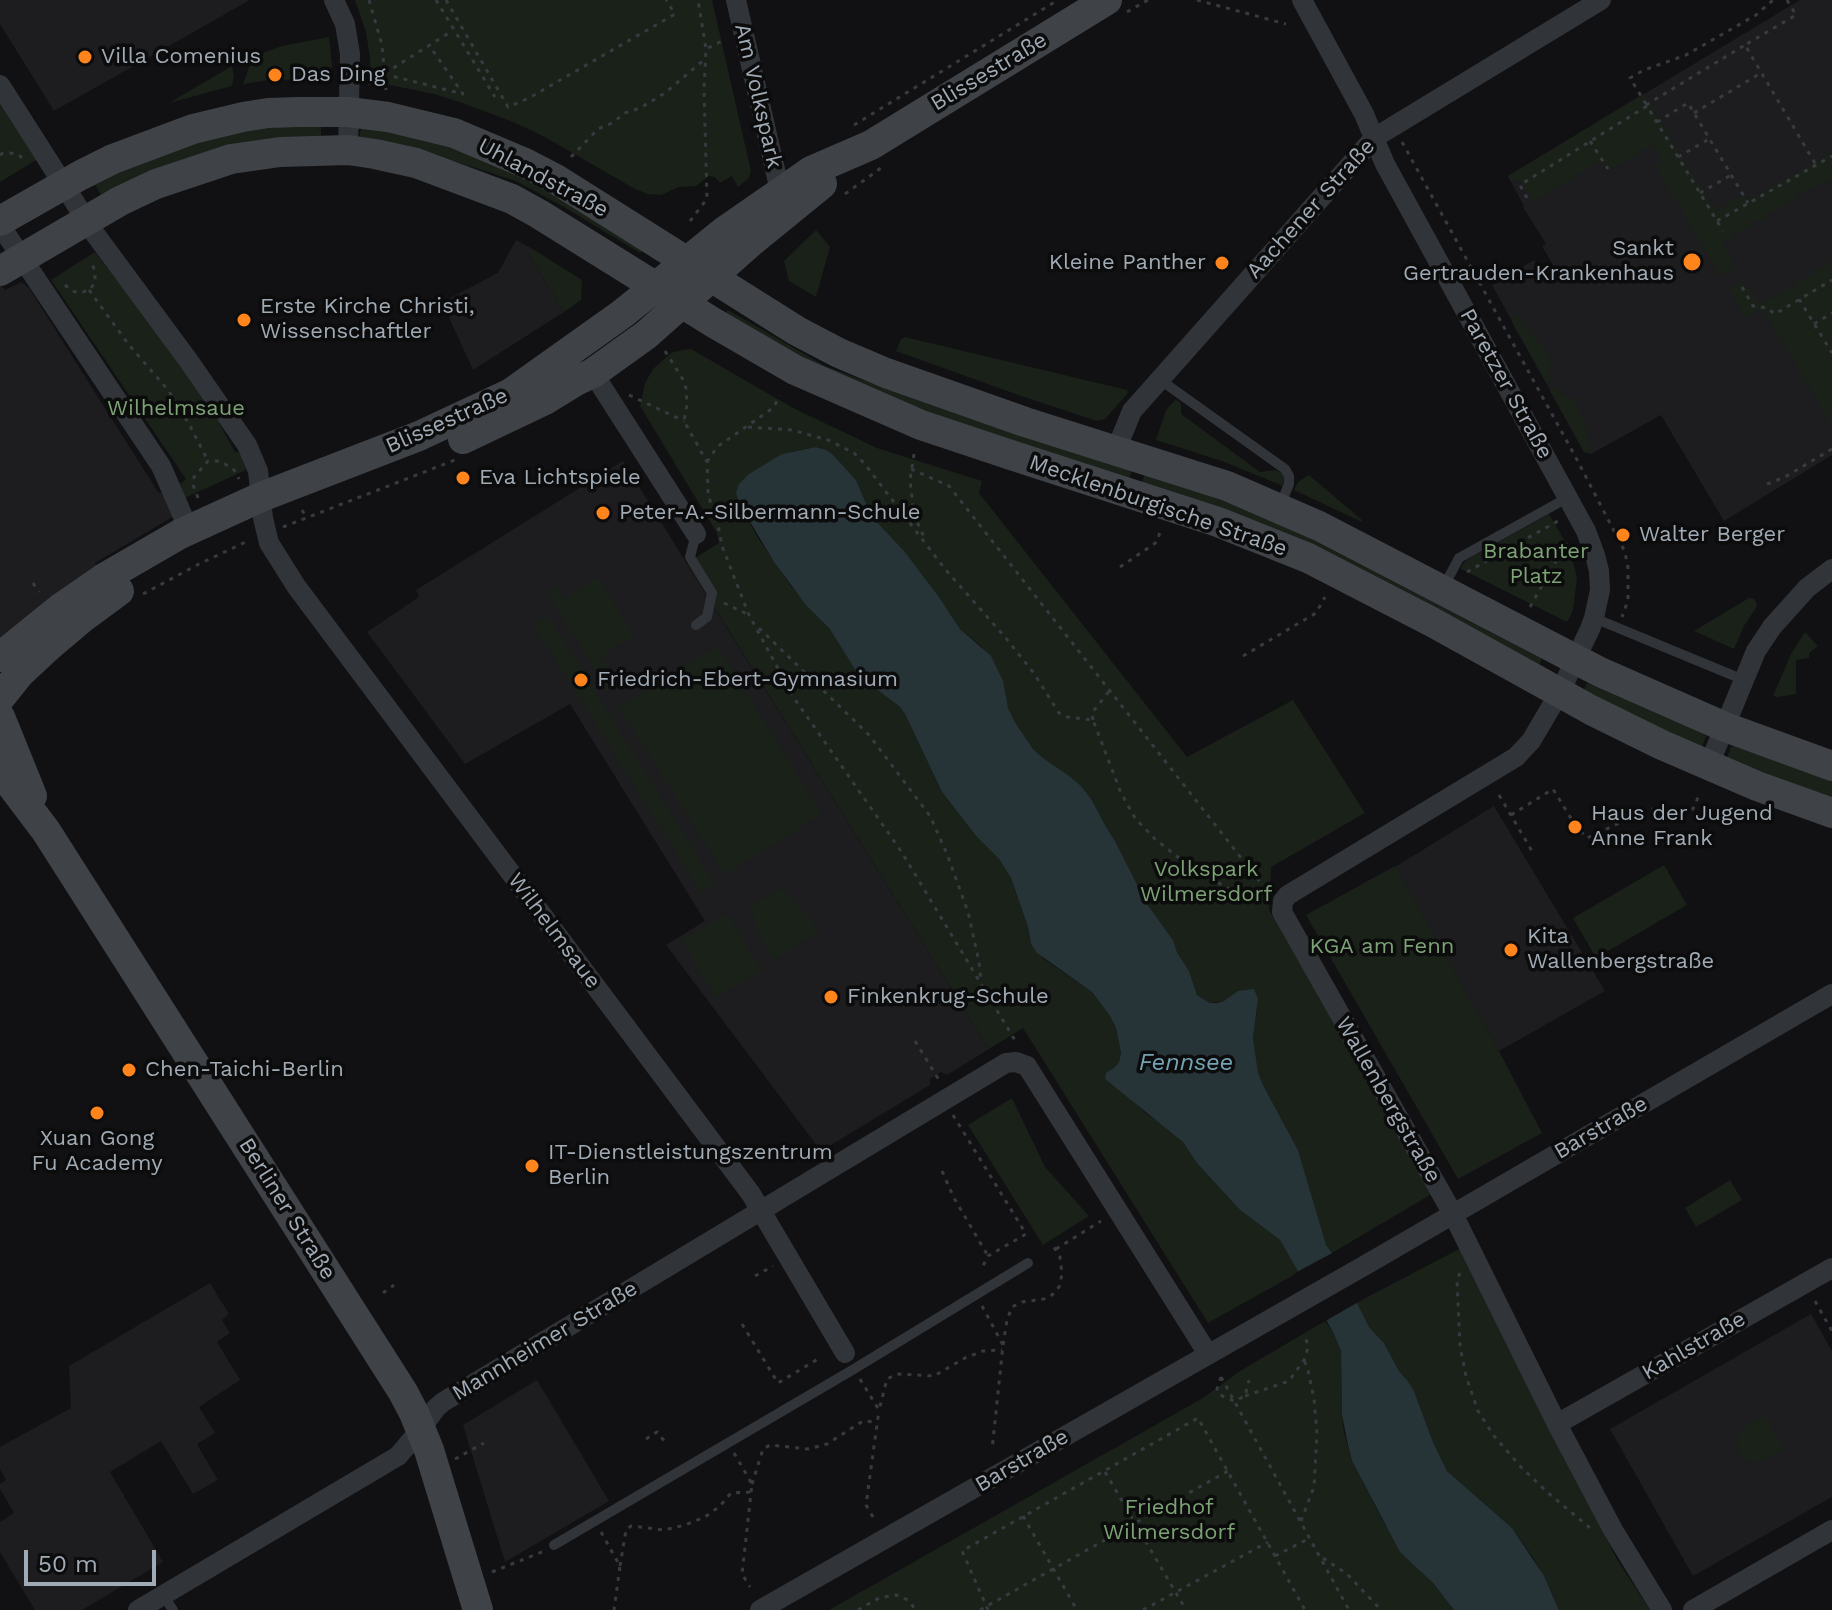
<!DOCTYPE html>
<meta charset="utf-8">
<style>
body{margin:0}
#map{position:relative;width:1832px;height:1610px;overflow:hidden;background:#111113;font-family:"Work Sans",sans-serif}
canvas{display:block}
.scale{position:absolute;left:24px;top:1550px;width:132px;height:36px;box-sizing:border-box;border:4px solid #a1abb5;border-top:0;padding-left:10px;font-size:24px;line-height:28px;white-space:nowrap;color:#a1abb5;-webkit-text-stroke:6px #0c0c0d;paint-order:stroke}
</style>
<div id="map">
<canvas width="1832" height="1610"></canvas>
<div class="scale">50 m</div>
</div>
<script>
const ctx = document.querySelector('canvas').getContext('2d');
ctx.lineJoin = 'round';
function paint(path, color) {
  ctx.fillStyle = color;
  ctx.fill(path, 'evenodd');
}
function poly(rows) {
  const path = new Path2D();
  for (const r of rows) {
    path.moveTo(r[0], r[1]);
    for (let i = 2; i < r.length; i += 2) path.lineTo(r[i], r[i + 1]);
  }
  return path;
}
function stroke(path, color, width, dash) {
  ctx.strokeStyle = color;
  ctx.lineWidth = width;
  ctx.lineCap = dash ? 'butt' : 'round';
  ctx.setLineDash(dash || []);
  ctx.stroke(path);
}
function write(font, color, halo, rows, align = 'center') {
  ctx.font = font + ' "Work Sans",sans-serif';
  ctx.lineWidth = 7;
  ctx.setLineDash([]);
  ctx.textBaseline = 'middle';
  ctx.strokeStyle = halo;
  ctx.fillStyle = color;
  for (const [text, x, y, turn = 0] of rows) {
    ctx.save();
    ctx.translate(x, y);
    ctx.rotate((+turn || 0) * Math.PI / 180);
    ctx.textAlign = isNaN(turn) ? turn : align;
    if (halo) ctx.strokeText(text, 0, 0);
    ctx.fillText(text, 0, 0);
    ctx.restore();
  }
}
const built = poly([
 [0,0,250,0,54,111,0,24],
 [1800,0,1832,0,1832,455,1724,521,1661,415,1591,454,1584,452,1492,285,1534,260,1540,271,1552,263,1542,246,1546,244,1523,207,1524,206,1508,176],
 [516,240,531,248,529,255,564,312,473,370,442,302,498,273],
 [21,282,29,288,158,492,168,494,174,516,95,563,98,569,0,642,0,284,5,290],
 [623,461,989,1049,947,1075,941,1072,930,1079,930,1085,821,1151,666,945,705,921,570,704,465,764,367,632,419,597,416,590],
 [1494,806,1605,991,1499,1051,1395,867],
 [210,1283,229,1314,222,1320,230,1333,217,1342,240,1380,199,1407,215,1433,197,1444,218,1480,193,1494,161,1441,110,1472,163,1562,82,1610,35,1610,0,1552,0,1522,14,1513,0,1489,0,1484,6,1480,0,1469,0,1447,71,1408,69,1366],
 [1811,1314,1832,1351,1832,1497,1693,1576,1610,1429],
 [537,1380,609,1501,505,1562,463,1425]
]);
const green = poly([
 [355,0,712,0,751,171,749,178,738,187,732,176,720,183,715,177,709,176,696,186,679,187,661,195,648,194,635,189,543,136,513,122,465,104,434,94,370,81,370,58,366,32],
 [329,37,332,65,330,76,327,79,269,80,243,84,249,67,256,56,260,54,282,46],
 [232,66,234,75,232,86,169,103],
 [1643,94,1716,211,1739,197,1751,199,1832,152,1832,179,1825,183,1823,181,1817,184,1817,188,1813,190,1810,187,1795,196,1796,200,1783,204,1783,207,1775,212,1773,210,1767,214,1767,217,1759,222,1757,220,1750,223,1751,226,1742,231,1741,230,1733,233,1733,236,1723,244,1733,263,1733,269,1721,276,1655,166,1662,161,1652,145,1608,171,1601,161,1533,202,1519,179,1511,182,1508,176],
 [0,102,38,159,0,182],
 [321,124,321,137,217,149,152,171,101,195,95,185,146,159,187,144,249,129],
 [364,127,434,141,523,176,646,248,640,253,564,207,516,181,419,150,360,137,360,131],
 [816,230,830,247,816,297,789,281,784,261],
 [531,248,582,280,581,300,564,312,529,255],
 [95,252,156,331,213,412,235,452,240,452,246,470,185,498,180,484,186,479,51,280],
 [1831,261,1832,263,1832,426,1764,311,1758,310,1745,317,1729,289,1740,282,1747,286,1759,304,1769,298,1772,299,1778,296,1778,293,1795,286,1794,283,1803,278,1806,279,1819,268,1821,270,1827,267,1827,264],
 [728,310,825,366,854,377,1132,470,1129,480,990,436,856,387,723,315],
 [1515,314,1540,343,1551,359,1549,373,1551,380,1546,383,1512,322],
 [905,337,1127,390,1128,393,1105,419,1097,421,1024,397,896,351,901,339],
 [691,349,793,408,877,448,982,481,979,493,1187,757,1293,700,1365,813,1271,867,1269,910,1435,1192,1332,1253,1326,1245,1319,1225,1298,1150,1263,1085,1258,1072,1253,1038,1257,1008,1224,1001,1210,1003,1197,995,1189,971,1177,952,1173,940,1147,904,1115,841,1080,785,1043,758,1033,749,1016,724,1008,708,1004,695,981,646,960,629,939,597,905,552,876,521,868,508,856,480,826,450,816,447,782,454,740,505,758,538,790,585,829,628,856,671,867,682,900,707,905,714,942,792,976,836,999,859,1011,878,1028,927,1031,944,1044,959,1092,992,1110,1016,1116,1028,1121,1053,1119,1062,1105,1079,1125,1094,1147,1114,1166,1127,1183,1142,1196,1162,1240,1210,1280,1240,1299,1272,1208,1323,1023,1028,989,1049,687,563,719,543,717,533,640,406,645,383,653,369,671,353,682,350],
 [1555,388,1564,396,1575,399,1585,424,1591,454,1584,452,1550,391],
 [1176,399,1181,404,1181,414,1260,472,1276,470,1282,473,1284,477,1283,486,1222,461,1156,440,1166,410],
 [1145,474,1209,495,1282,524,1542,659,1539,666,1141,484],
 [1309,475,1362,520,1362,522,1294,490,1298,482],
 [1549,514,1570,550,1577,578,1573,610,1567,622,1461,569,1462,565,1468,559],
 [598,577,634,636,600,657,619,686,607,693,594,673,596,671,547,592,556,586,598,653,565,598],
 [1749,598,1755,599,1757,606,1744,626,1734,649,1694,631],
 [548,616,715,884,701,893,534,625],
 [1805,632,1818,646,1809,653,1809,658,1796,660,1796,694,1778,697,1773,696,1791,654],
 [717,646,822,814,725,875,619,707],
 [1587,683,1704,734,1706,737,1702,747,1700,748,1584,690],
 [1734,746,1832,780,1832,799,1789,784,1727,758,1731,747],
 [1664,865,1687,905,1596,958,1573,918],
 [1395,866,1499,1051,1542,1133,1458,1179,1306,915],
 [782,888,820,931,773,960,755,927,752,905],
 [727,914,762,971,716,998,682,941],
 [1012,1098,1045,1167,1089,1216,1043,1245,968,1125],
 [1730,1180,1742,1200,1696,1227,1685,1208],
 [1461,1248,1539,1408,1618,1561,1650,1610,1559,1610,1552,1593,1534,1559,1512,1528,1447,1471,1433,1442,1414,1391,1407,1380,1399,1371,1384,1343,1369,1327,1356,1303],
 [1325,1321,1333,1332,1341,1351,1342,1415,1344,1432,1352,1461,1384,1523,1454,1610,829,1610,1203,1398,1240,1371],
 [1765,1416,1784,1449,1759,1462,1746,1460,1738,1450,1738,1436,1746,1426]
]);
const water = poly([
 [816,447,826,450,832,454,856,480,868,508,876,521,905,552,939,597,960,629,991,656,1003,681,1008,708,1016,724,1033,749,1043,758,1069,776,1080,785,1091,799,1105,825,1115,841,1147,904,1173,940,1177,952,1189,971,1197,995,1210,1003,1217,1003,1224,1001,1238,991,1254,989,1258,999,1253,1038,1258,1072,1263,1085,1298,1150,1326,1245,1332,1253,1369,1327,1384,1343,1399,1371,1407,1380,1414,1391,1433,1442,1447,1471,1512,1528,1544,1576,1559,1610,1454,1610,1432,1582,1400,1552,1352,1461,1348,1445,1342,1415,1341,1351,1333,1332,1280,1240,1240,1210,1196,1162,1183,1142,1105,1079,1106,1073,1114,1068,1119,1062,1121,1053,1116,1028,1110,1016,1092,992,1037,953,1031,944,1028,927,1011,878,999,859,976,836,942,792,905,714,900,707,867,682,856,671,829,628,806,605,774,562,740,505,736,493,739,484,749,474,782,454]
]);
const pier = poly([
 [1336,1251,1360,1301,1322,1323,1295,1273]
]);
const path = poly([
 [369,0,382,45,386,90],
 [436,0,495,97],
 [446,0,508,107,529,98,675,14,666,0],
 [1197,0,1286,24],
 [1787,0,1796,15,1745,45,1816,165],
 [1127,12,1148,0],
 [708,48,726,39],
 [384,74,463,94,429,45],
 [368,84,452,31],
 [1646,104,1630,78,1644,70,1686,55,1756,15,1773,0],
 [1646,105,1745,45],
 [1694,113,1761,73],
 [1657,122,1688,103,1748,203],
 [854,125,1058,0],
 [1590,141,1608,169],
 [1402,142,1575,456,1625,552,1628,568,1628,600,1622,617],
 [0,155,3,153,10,153,19,155,23,159],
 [571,157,598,129,612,123,625,113,640,108,665,93,705,59],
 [1678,157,1709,139],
 [1700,193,1731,175],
 [845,194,881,168],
 [1527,198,1520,185,1647,106,1723,231],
 [690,221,707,199,704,89,706,49,698,0],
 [1717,221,1832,156],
 [65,285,72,291,80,293,89,290,95,283,95,271,92,264],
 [1742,287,1753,306,1767,308,1775,314,1832,280],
 [89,290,129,345,168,390,189,424,208,461],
 [1799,299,1832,353],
 [1814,324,1832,313],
 [665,351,682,378,686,388,687,405,684,421,707,462,708,494,719,530,722,546,749,615,794,698,901,851,1016,1042],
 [629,395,684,421],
 [748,427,792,430,828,440,854,453,864,463,945,569,1005,637,1033,672,1059,713,1067,717,1093,720,1121,793,1135,818,1155,839,1189,866,1231,890,1256,901],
 [914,454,910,480,914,515,924,537],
 [707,462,717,447,773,408,780,396],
 [911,469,949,486,1264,887],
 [1767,484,1785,477,1832,449],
 [198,498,193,485,194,477,208,461,217,461,225,464,234,470,239,479],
 [302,510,305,515],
 [283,527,455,460],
 [1120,567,1157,542,1160,532],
 [1467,572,1558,521],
 [33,583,39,592],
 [143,594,199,564,250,540],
 [724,603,749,615],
 [1530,607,1568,540],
 [759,628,869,735,930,816,947,854,968,912,979,962,981,981],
 [1243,656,1316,613,1325,597],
 [1093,720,1092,713,1110,690],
 [1499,795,1532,851],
 [1511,815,1553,789,1575,825,1587,838,1650,809,1693,809,1700,793],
 [915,1041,939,1080],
 [953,1115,1026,1234,988,1256,981,1270],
 [942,1171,954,1198,988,1256],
 [1056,1249,1101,1221],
 [1460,1273,1457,1280,1460,1346,1466,1376,1478,1411,1494,1436,1521,1467,1547,1492,1590,1528],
 [755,1276,773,1266],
 [383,1293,394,1285],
 [1815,1301,1832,1331],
 [982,1306,1003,1345,992,1450],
 [742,1324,778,1383,818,1359],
 [1003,1345,1007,1320,1012,1307,1022,1302,1044,1299,1052,1295,1059,1287,1062,1274,1060,1257,1052,1244],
 [1221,1377,1349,1610],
 [1221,1377,1217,1389,1220,1395,1234,1401,1245,1396,1249,1380],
 [860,1379,879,1410,887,1379,897,1374,934,1376,965,1358,983,1351,1002,1350],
 [1245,1396,1289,1381,1304,1360,1307,1351,1308,1344,1303,1334],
 [646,1439,657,1432,666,1443],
 [734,1453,752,1484,742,1574,750,1587],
 [455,1459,484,1443],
 [1105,1472,1186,1610],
 [752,1484,763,1449,770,1445,808,1449,827,1444,863,1421,876,1422],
 [1023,1516,1077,1610],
 [873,1517,866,1505,879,1410],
 [1301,1521,1314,1487,1317,1434,1314,1399,1308,1370,1304,1360],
 [601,1532,620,1566,614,1610],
 [1275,1556,1310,1538],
 [1323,1558,1347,1574,1381,1610],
 [620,1566,626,1530,631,1526,664,1530,685,1525,705,1517,720,1506,731,1493,751,1492],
 [492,1572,544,1551],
 [858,1610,879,1598,896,1595,908,1600,916,1610],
 [980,1610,1228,1471],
 [988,1610,962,1551,1198,1418,1305,1610],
 [1143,1610,1268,1542]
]);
const lane = poly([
 [1159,379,1285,469,1289,476,1289,484,1280,506],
 [696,534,690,557,712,593,707,617,696,625],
 [1443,588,1459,558,1567,498],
 [1594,618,1744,680],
 [554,1545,854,1369,1028,1263],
 [163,1595,173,1610]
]);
const street = poly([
 [334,0,345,24,350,54,348,150],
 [736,0,780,191],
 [1302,0,1364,114,1385,164,1586,531,1595,555,1599,571,1600,590,1594,618,1590,629,1560,692,1531,741,1516,757,1288,895,1283,901,1282,912,1453,1214,1557,1424,1613,1530,1662,1610],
 [0,85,95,234,188,360,247,445,258,471,263,518,269,543,296,586,751,1194,845,1353],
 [0,225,161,466,189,530],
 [593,373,696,534],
 [1116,450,1132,411,1374,138,1601,0],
 [1708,767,1756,651,1772,627,1807,588,1832,569],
 [1557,1424,1832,1268],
 [138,1610,398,1456,421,1429,436,1408,443,1402,1006,1063,1016,1062,1027,1066,1208,1354],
 [760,1610,1369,1263,1832,994],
 [1693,1610,1832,1530]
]);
const secondary = poly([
 [0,221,81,175,113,159,193,129,243,117,268,113,298,112,348,112,388,117,454,133,525,163,554,178,797,331,839,353,886,373,1025,422,1227,486,1319,526,1600,672,1725,727,1832,766],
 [0,271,120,201,156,184,231,159,280,152,348,150,375,154,416,163,512,199,539,214,714,323,795,370,921,425,1014,456,1218,522,1308,558,1432,622,1591,710,1662,745,1757,786,1832,813],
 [463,439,545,400,576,381,593,373,646,335,752,241,822,184],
 [0,657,62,607,104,578,180,534,261,497,419,436,511,393,622,314,726,230,801,178,811,171,871,145,1107,0],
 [0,698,20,673,49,646,81,619,119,591],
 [0,717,32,796],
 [0,770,46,831,403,1392,414,1413,429,1450,478,1610]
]);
const markers = [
 [85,57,8,"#ff841c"],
 [275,75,8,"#ff841c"],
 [1692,262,10,"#ff841c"],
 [1222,263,8,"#ff841c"],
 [244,320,8,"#ff841c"],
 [463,478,8,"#ff841c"],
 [603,513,8,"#ff841c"],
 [1623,535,8,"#ff841c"],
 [581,680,8,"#ff841c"],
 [1575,827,8,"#ff841c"],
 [1511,950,8,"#ff841c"],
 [831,997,8,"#ff841c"],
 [129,1070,8,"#ff841c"],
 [97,1113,8,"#ff841c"],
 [532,1166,8,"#ff841c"]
];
const poiNames = [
 ["Villa Comenius",101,57],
 ["Das Ding",291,75],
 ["Sankt",1674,249,"right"],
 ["Gertrauden-Krankenhaus",1674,274,"right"],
 ["Kleine Panther",1206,263,"right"],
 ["Erste Kirche Christi,",260,307],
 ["Wissenschaftler",260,332],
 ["Eva Lichtspiele",479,478],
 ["Peter-A.-Silbermann-Schule",619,513],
 ["Walter Berger",1639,535],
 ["Friedrich-Ebert-Gymnasium",597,680],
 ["Haus der Jugend",1591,814],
 ["Anne Frank",1591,839],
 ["Kita",1527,937],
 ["Wallenbergstraße",1527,962],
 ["Finkenkrug-Schule",847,997],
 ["Chen-Taichi-Berlin",145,1070],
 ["Xuan Gong",97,1139,"center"],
 ["Fu Academy",97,1164,"center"],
 ["IT-Dienstleistungszentrum",548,1153],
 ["Berlin",548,1178]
];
const streetNames = [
 ["Blissestraße",989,72,-31],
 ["Am Volkspark",758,96,77],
 ["Uhlandstraße",543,178,28],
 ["Aachener Straße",1311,209,-48],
 ["Paretzer Straße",1506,384,61],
 ["Blissestraße",447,421,-24],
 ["Mecklenburgische Straße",1158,506,19],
 ["Wilhelmsaue",554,931,53],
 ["Wallenbergstraße",1388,1100,60],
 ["Barstraße",1601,1128,-30],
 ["Berliner Straße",287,1209,58],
 ["Mannheimer Straße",545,1341,-31],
 ["Kahlstraße",1694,1346,-30],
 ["Barstraße",1022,1461,-30]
];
const parkNames = [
 ["Wilhelmsaue",176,409],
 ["Brabanter",1536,552],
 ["Platz",1536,577],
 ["Volkspark",1206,870],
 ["Wilmersdorf",1206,895],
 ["KGA am Fenn",1382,947],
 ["Friedhof",1169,1508],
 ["Wilmersdorf",1169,1533]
];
const waterNames = [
 ["Fennsee",1186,1063]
];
paint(built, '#1d1d20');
paint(green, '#192119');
paint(water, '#263337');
paint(pier, '#111113');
stroke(path, '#373b3f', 3, [4, 6]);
stroke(lane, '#313438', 10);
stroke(street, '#313438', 20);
stroke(secondary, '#3f4348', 30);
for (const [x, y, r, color] of markers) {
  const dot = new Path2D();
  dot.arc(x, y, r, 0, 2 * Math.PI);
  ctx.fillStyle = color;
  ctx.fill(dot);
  stroke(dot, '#0c0c0d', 3);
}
write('22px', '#a1abb5', '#0c0c0d', poiNames, 'left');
write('22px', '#a1abb5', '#0c0c0d', streetNames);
write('22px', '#7ca275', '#0c0c0d', parkNames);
write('italic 24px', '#73a3b4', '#0c0c0d', waterNames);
</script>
